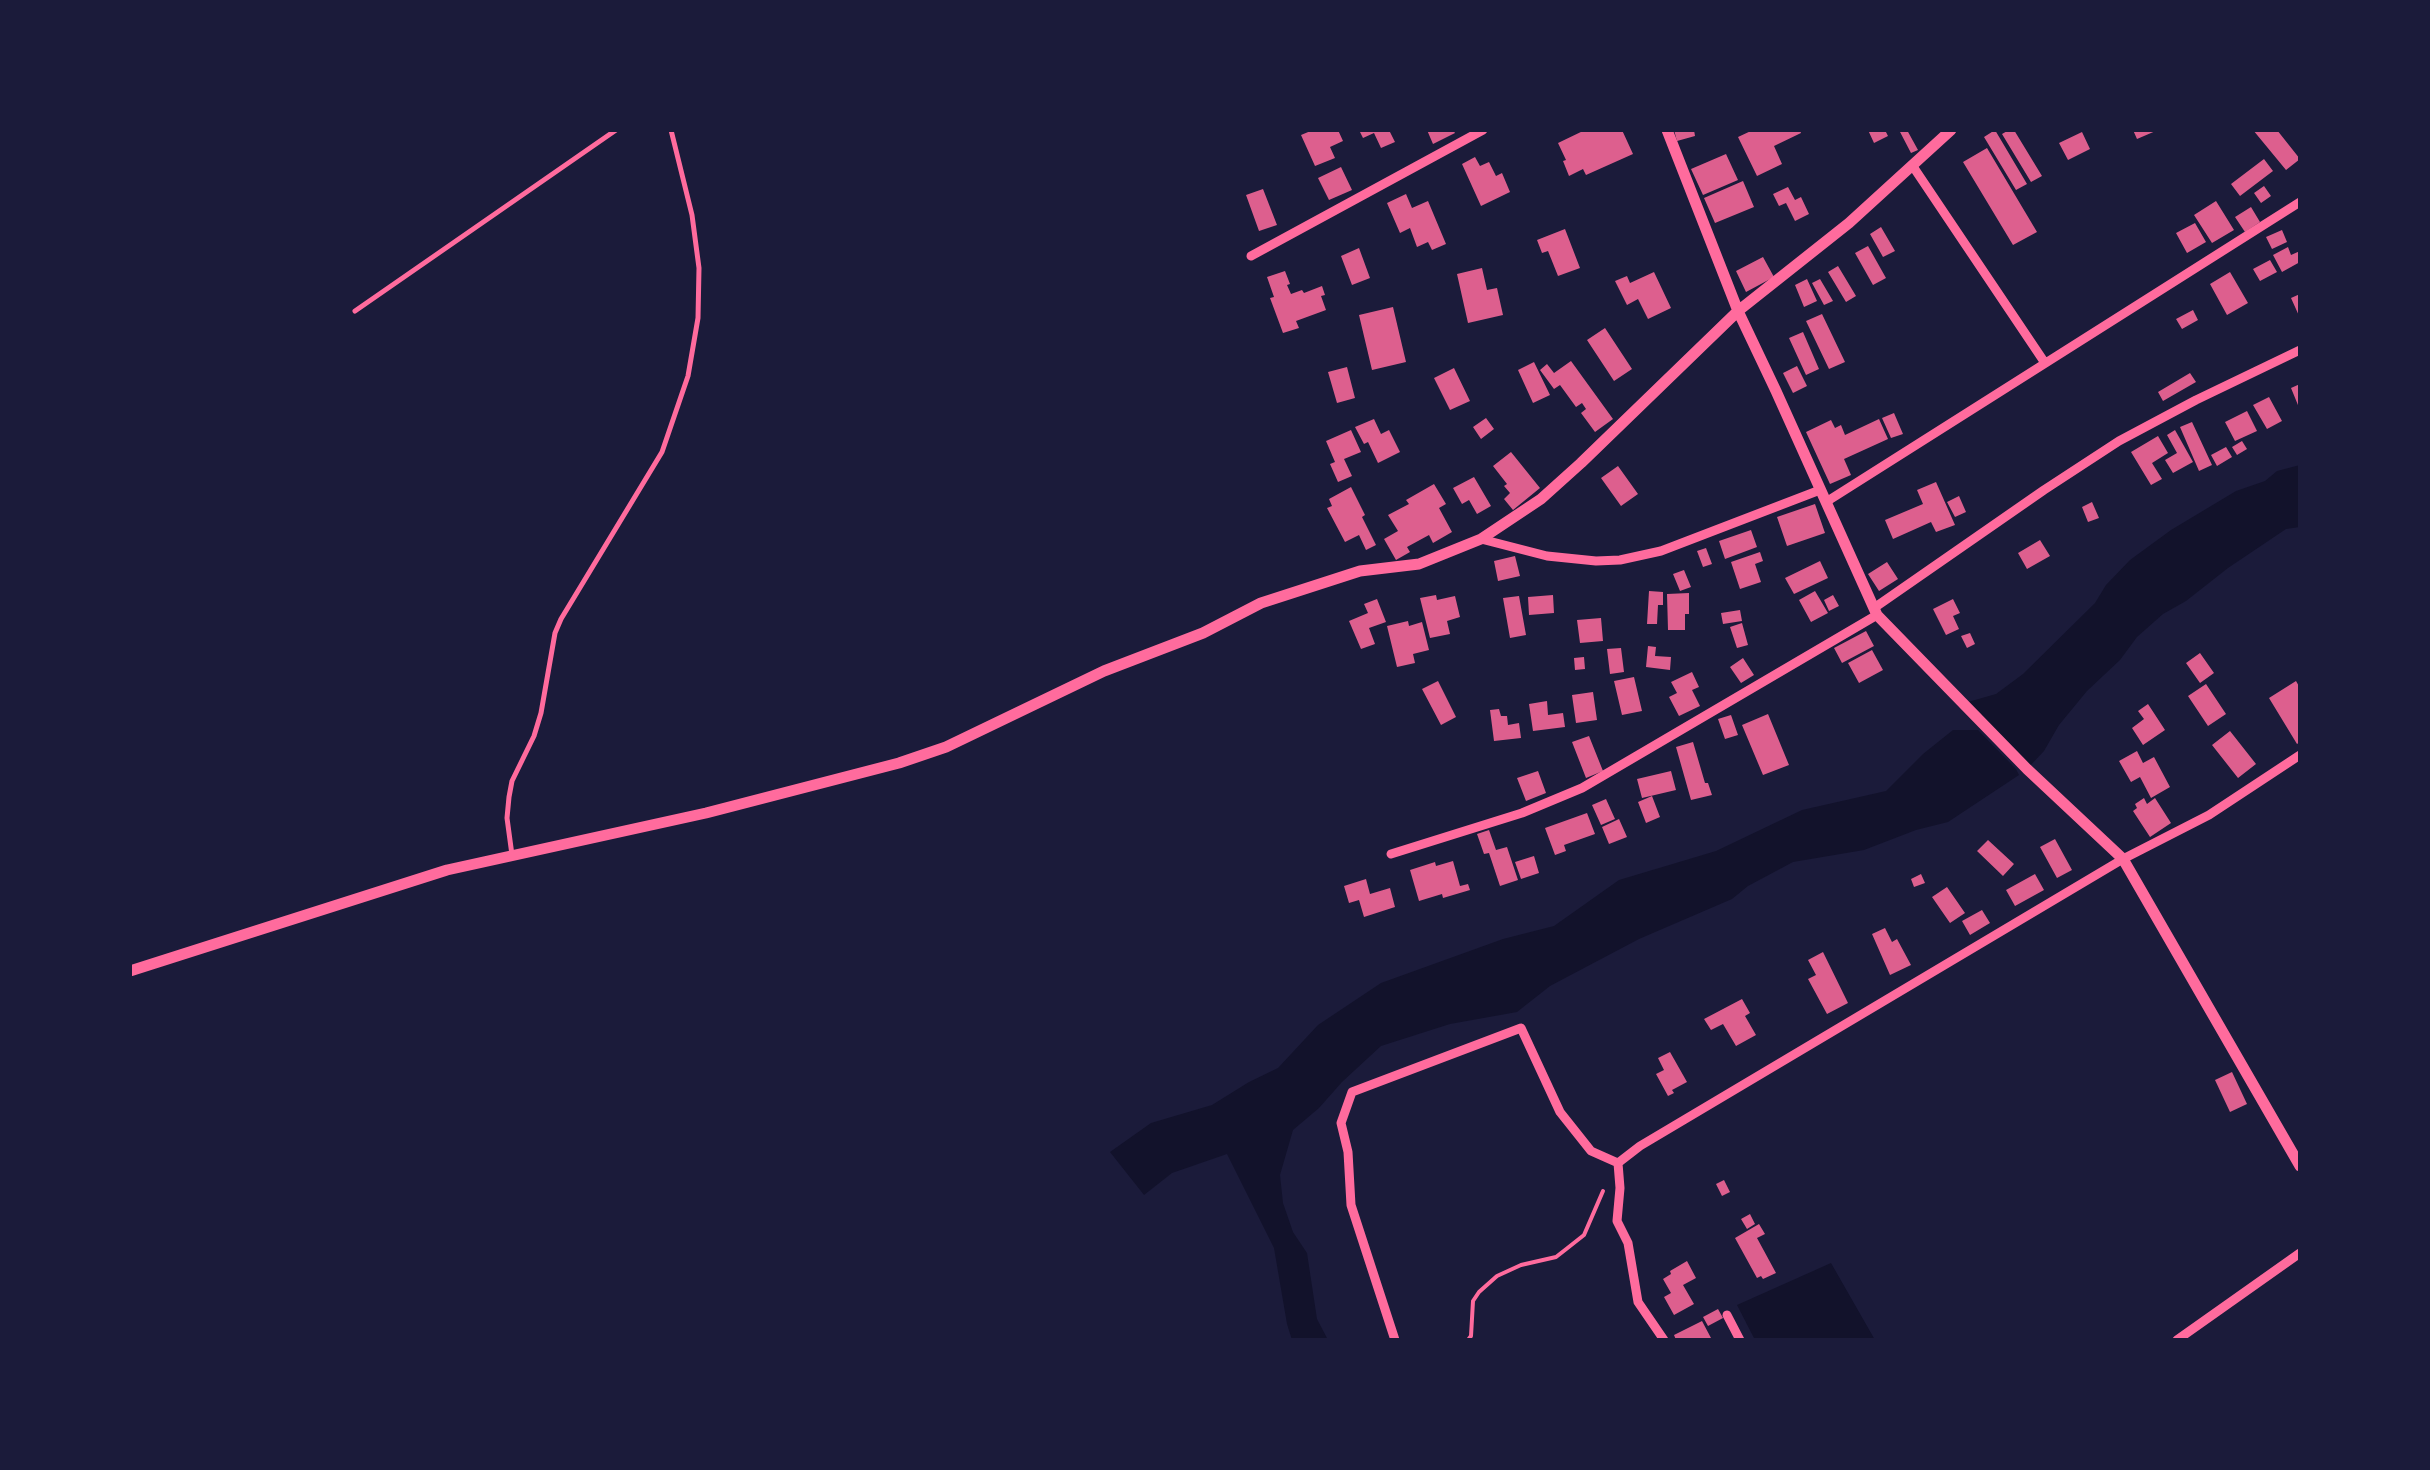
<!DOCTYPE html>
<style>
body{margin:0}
#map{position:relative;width:2430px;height:1470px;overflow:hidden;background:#1b1b3a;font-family:Quicksand,sans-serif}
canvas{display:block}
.frame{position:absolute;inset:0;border:132px solid #1b1b3a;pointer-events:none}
</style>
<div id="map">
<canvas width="2430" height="1470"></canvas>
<div class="frame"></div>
</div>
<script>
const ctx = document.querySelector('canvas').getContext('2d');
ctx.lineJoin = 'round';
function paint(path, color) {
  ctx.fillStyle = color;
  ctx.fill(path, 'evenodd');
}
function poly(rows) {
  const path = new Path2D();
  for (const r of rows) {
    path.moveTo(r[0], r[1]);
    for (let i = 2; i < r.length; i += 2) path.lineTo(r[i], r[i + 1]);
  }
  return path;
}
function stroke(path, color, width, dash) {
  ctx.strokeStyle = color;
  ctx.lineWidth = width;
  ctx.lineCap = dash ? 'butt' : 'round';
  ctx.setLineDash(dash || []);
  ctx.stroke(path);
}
const water = poly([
 [2300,465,2300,527,2286,529,2228,568,2186,601,2163,614,2137,637,2120,660,2087,691,2059,725,2044,751,2027,769,1961,704,1996,694,2023,674,2095,603,2106,585,2130,560,2171,530,2236,491,2265,481,2277,471],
 [1953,730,1978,730,2016,769,2019,775,1948,822,1916,830,1864,850,1793,862,1748,886,1732,899,1639,939,1550,986,1517,1012,1450,1024,1381,1046,1342,1082,1319,1108,1293,1130,1280,1175,1283,1203,1293,1232,1307,1253,1317,1319,1328,1340,1292,1340,1287,1324,1274,1248,1227,1154,1172,1173,1144,1195,1110,1152,1151,1123,1212,1105,1249,1082,1278,1068,1318,1025,1381,983,1503,939,1554,926,1619,880,1716,851,1802,810,1886,791,1923,754],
 [1831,1263,1875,1340,1755,1340,1737,1305]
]);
const building = poly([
 [1313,130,1338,130,1343,141,1330,147,1335,158,1315,166,1301,135],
 [1359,130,1389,130,1395,142,1381,148,1374,133,1363,138],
 [1427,130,1453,130,1455,133,1433,144],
 [1585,130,1622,130,1633,154,1586,175,1583,169,1569,176,1563,161,1566,160,1558,143],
 [1674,130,1694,130,1695,136,1677,141],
 [1753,130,1800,130,1801,133,1774,146,1782,164,1757,176,1738,137],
 [1868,130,1885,130,1888,136,1874,143],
 [1899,130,1907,130,1918,150,1911,153],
 [1995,130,2027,184,2016,190,1984,137],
 [2009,130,2014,130,2042,176,2031,182,2002,134],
 [2133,130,2158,130,2137,139],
 [2253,130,2277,130,2300,159,2286,170],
 [2082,132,2090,149,2068,160,2059,143],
 [1987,148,2037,232,2013,245,1963,162],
 [1726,154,1738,180,1703,195,1691,169],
 [1475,157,1480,166,1489,162,1496,176,1502,173,1510,192,1481,206,1462,164],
 [2264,159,2273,171,2240,196,2231,184],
 [1341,167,1352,190,1329,200,1318,178],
 [1743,181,1754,207,1715,223,1704,198],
 [2264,186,2271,196,2261,203,2254,193],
 [1788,187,1795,200,1801,197,1809,214,1795,221,1786,203,1779,206,1773,194],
 [1263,189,1277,225,1259,231,1246,195],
 [1406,194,1412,208,1428,201,1446,244,1432,250,1428,242,1417,247,1410,228,1400,233,1387,203],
 [2216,201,2234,230,2212,243,2194,215],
 [2251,207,2260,222,2245,232,2235,217],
 [2195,223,2206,242,2187,253,2176,233],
 [1881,227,1895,251,1883,257,1870,234],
 [1565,229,1580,268,1558,276,1548,251,1542,253,1537,240],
 [2282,230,2287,242,2272,249,2266,237],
 [1868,246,1886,278,1873,285,1855,253],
 [2288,247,2291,255,2300,251,2300,262,2282,272,2273,255],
 [1359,248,1370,278,1352,285,1341,256],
 [1763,257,1774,277,1746,292,1736,271],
 [2270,260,2277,272,2260,281,2253,269],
 [1838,266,1856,296,1846,302,1828,272],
 [1482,268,1487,290,1497,288,1503,315,1468,323,1457,274],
 [1285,271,1290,284,1287,285,1291,294,1302,290,1304,293,1322,286,1325,295,1321,296,1326,310,1296,321,1299,328,1283,333,1270,298,1274,297,1267,277],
 [1654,272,1671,308,1648,319,1638,299,1627,305,1615,281,1627,276,1630,283],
 [2230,272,2248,303,2227,315,2210,284],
 [1807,279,1817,301,1804,307,1795,285],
 [1820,279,1833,301,1824,305,1812,283],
 [2300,294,2300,318,2291,298],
 [1393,307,1406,362,1372,370,1359,315],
 [2193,310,2198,320,2182,329,2176,319],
 [1822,314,1845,362,1829,369,1806,321],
 [1605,328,1632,369,1614,381,1587,340],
 [1803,332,1819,369,1806,375,1789,338],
 [1571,361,1613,419,1595,432,1581,413,1586,409,1582,403,1576,407,1560,385,1554,389,1540,370,1547,364,1554,373],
 [1534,362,1550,395,1533,403,1518,370],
 [1797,366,1807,386,1793,393,1783,373],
 [1347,367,1355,398,1337,403,1328,372],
 [1454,368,1470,401,1450,410,1434,378],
 [2190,373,2196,382,2163,401,2158,392],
 [2300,384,2300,410,2291,388],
 [2269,397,2282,421,2267,429,2253,405],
 [2247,411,2257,431,2235,441,2225,422],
 [1894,413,1903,434,1891,438,1882,418],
 [1486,418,1494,429,1481,439,1473,427],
 [1374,419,1381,434,1389,430,1400,452,1378,463,1368,442,1364,444,1355,427],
 [1879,419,1888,439,1844,459,1851,475,1830,484,1806,432,1831,420,1835,428,1841,425,1845,435],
 [2192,422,2212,465,2199,471,2180,427],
 [1351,430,1361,452,1344,459,1352,476,1338,482,1330,464,1335,462,1326,441],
 [2175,430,2193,462,2173,473,2165,460,2177,453,2167,435],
 [2158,436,2168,453,2152,463,2162,479,2151,485,2131,452],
 [2242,441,2247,449,2237,455,2232,447],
 [2226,447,2232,457,2217,466,2211,455],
 [1511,452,1540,488,1513,510,1504,499,1510,493,1504,486,1507,484,1493,466],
 [1618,466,1638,494,1621,506,1601,478],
 [1474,477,1491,506,1477,514,1469,500,1462,504,1453,488],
 [1936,482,1955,525,1936,532,1931,522,1893,539,1885,520,1923,504,1917,490],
 [1434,484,1446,504,1439,508,1452,532,1433,543,1429,535,1407,547,1410,552,1396,560,1384,539,1398,531,1388,515,1409,504,1406,500],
 [1351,487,1365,515,1362,517,1376,545,1366,550,1359,535,1345,542,1327,508,1332,506,1329,499],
 [1959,496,1966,512,1955,517,1947,502],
 [2092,502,2099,518,2088,522,2082,507],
 [1815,504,1825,533,1787,546,1777,517],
 [1751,530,1757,547,1725,559,1719,541],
 [2040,540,2050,556,2027,569,2018,553],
 [1706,548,1712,564,1703,567,1697,551],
 [1760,552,1763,561,1755,564,1761,582,1740,589,1731,562],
 [1515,556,1520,576,1498,581,1494,561],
 [1820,561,1828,578,1794,594,1785,578],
 [1887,562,1898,579,1879,591,1868,574],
 [1684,570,1691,587,1680,591,1673,574],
 [1649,591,1663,592,1663,605,1658,605,1657,624,1647,624],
 [1815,591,1828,613,1811,622,1799,600],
 [1689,593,1689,614,1685,614,1685,630,1668,630,1667,594],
 [1436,595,1437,600,1455,596,1460,617,1447,621,1450,634,1430,638,1420,598],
 [1553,595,1554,613,1529,615,1528,597],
 [1833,595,1839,606,1829,611,1824,600],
 [1519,596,1526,635,1510,638,1503,598],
 [1377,599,1386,622,1369,628,1375,644,1361,649,1349,621,1368,613,1364,604],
 [1953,599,1960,613,1953,616,1959,629,1946,635,1933,609],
 [1740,610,1742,621,1723,624,1721,613],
 [1601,618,1603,641,1580,643,1577,620],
 [1408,621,1409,626,1422,622,1429,650,1413,654,1415,663,1397,667,1387,626],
 [1742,623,1748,645,1737,648,1730,627],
 [1866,631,1874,646,1842,663,1834,648],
 [1970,633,1975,644,1967,648,1961,636],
 [1648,646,1656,647,1655,656,1671,657,1670,670,1646,667],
 [1621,648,1624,672,1610,674,1607,649],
 [1872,650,1883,670,1859,683,1848,663],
 [2200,653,2214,673,2200,683,2186,663],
 [1584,657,1585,669,1575,670,1574,658],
 [1743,658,1754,675,1741,683,1730,667],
 [1692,672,1699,687,1692,690,1700,706,1679,716,1669,697,1677,693,1671,682],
 [1634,677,1642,711,1622,715,1614,681],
 [1438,681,1456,717,1441,725,1422,689],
 [2296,681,2300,688,2300,742,2297,744,2269,698],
 [2206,684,2226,714,2208,726,2188,696],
 [1593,692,1597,720,1576,723,1572,695],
 [1547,701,1548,715,1563,713,1565,727,1533,731,1529,704],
 [2148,704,2165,730,2143,745,2132,728,2144,719,2138,711],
 [1499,709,1501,716,1507,716,1508,725,1519,723,1521,738,1494,741,1490,710],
 [1768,714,1789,765,1763,775,1742,725],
 [1731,715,1738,735,1725,739,1718,719],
 [2230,731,2256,764,2238,778,2212,745],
 [1589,736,1603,771,1586,778,1572,742],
 [1693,742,1705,783,1708,783,1712,795,1691,800,1676,747],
 [2137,751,2143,763,2154,757,2170,787,2151,798,2140,777,2131,782,2119,761],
 [1538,771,1546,793,1526,801,1517,778],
 [1671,771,1676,790,1642,798,1637,779],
 [1652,796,1660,817,1646,823,1638,802],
 [2144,798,2147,804,2155,798,2171,823,2150,837,2133,811,2137,808,2135,804],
 [1606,799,1615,819,1601,825,1592,805],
 [1587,813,1595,834,1564,845,1566,851,1555,855,1545,828],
 [1619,819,1627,837,1609,844,1602,827],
 [1489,830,1496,850,1507,847,1518,880,1500,886,1489,853,1484,854,1477,834],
 [2055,839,2072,870,2057,878,2040,847],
 [1988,840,2014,864,2003,876,1977,851],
 [1534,856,1539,873,1521,879,1515,862],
 [1453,861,1460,886,1468,884,1470,890,1443,898,1442,894,1419,901,1410,870,1435,862,1436,866],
 [1921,874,1925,883,1914,887,1911,879],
 [2035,874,2044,890,2015,906,2006,890],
 [1366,879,1370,894,1390,888,1395,907,1364,917,1359,900,1349,903,1344,886],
 [1947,887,1965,913,1950,923,1932,897],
 [1982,910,1990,923,1970,935,1962,921],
 [1885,928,1892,942,1897,939,1911,965,1890,975,1872,934],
 [1823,952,1848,1003,1827,1014,1808,979,1816,975,1808,960],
 [1742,999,1750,1013,1745,1016,1756,1035,1736,1046,1723,1024,1711,1030,1704,1019],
 [1670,1052,1687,1082,1672,1090,1674,1093,1668,1096,1656,1074,1664,1070,1658,1058],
 [2232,1072,2247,1104,2230,1112,2215,1080],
 [1724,1180,1730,1192,1722,1196,1716,1184],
 [1750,1214,1755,1224,1747,1229,1741,1219],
 [1759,1224,1765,1234,1757,1238,1776,1273,1763,1279,1761,1276,1757,1278,1735,1238],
 [1687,1261,1696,1278,1683,1285,1694,1304,1674,1315,1664,1297,1671,1293,1663,1279,1671,1274,1670,1271],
 [1718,1309,1723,1318,1708,1326,1703,1317],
 [1702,1321,1711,1338,1706,1340,1676,1340,1674,1335]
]);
const path = poly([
 [1468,1340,1471,1336,1473,1301,1479,1292,1497,1276,1521,1265,1556,1257,1565,1250,1584,1235,1603,1191]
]);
const service = poly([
 [355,311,616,130],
 [512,855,507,818,509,797,512,781,534,736,541,713,555,633,561,619,662,452,688,376,698,318,699,268,692,215,671,130]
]);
const minor = poly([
 [1912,165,2045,363],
 [1251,256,1483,130],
 [1826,502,2300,202],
 [1481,539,1547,556,1596,561,1620,560,1661,551,1820,490],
 [1874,608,2044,490,2119,441,2196,400,2300,350],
 [1391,854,1522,813,1582,788,1877,615],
 [1727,1315,1740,1340],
 [1395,1340,1351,1205,1348,1152,1341,1123,1352,1092,1521,1028,1560,1112,1591,1151,1618,1163],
 [1664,1340,1638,1302,1628,1243,1617,1221,1620,1188,1618,1163,1640,1146,2123,859,2209,815,2300,755],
 [2177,1340,2300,1253]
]);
const tertiary = poly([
 [1667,130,1738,311,1776,391,1877,615,2027,769,2123,859,2300,1166],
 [130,971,447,870,706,813,899,763,946,747,1104,671,1203,633,1261,603,1360,571,1419,564,1481,539,1541,499,1581,463,1738,311,1849,223,1951,130]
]);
paint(water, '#12122b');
paint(building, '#dd5f8e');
stroke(path, '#ff6b9d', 4);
stroke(service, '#ff6b9d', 5);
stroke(minor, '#ff6b9d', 9);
stroke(tertiary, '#ff6b9d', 11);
</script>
